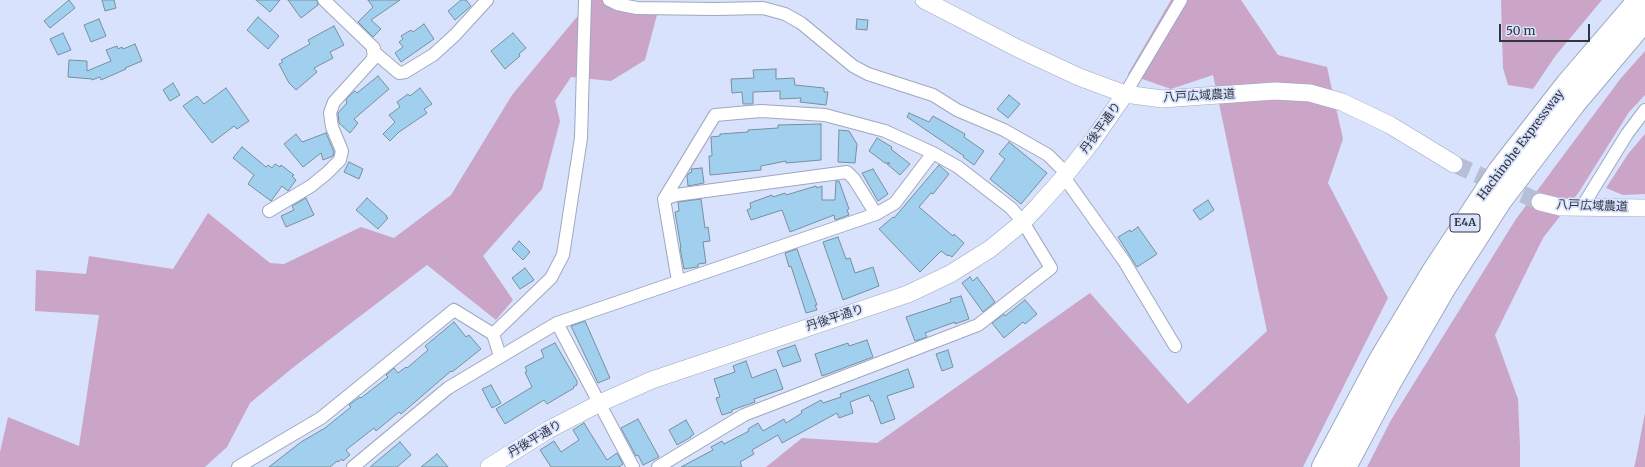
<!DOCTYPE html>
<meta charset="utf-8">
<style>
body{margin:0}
#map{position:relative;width:1645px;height:467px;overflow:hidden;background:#d8e2fc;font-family:Merriweather,serif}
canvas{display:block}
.scale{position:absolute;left:1499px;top:24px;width:91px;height:18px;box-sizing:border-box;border:2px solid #31353f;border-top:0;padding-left:5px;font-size:12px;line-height:14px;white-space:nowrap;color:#31353f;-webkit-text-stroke:3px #d8e2fc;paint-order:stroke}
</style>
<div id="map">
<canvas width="1645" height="467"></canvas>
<div class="scale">50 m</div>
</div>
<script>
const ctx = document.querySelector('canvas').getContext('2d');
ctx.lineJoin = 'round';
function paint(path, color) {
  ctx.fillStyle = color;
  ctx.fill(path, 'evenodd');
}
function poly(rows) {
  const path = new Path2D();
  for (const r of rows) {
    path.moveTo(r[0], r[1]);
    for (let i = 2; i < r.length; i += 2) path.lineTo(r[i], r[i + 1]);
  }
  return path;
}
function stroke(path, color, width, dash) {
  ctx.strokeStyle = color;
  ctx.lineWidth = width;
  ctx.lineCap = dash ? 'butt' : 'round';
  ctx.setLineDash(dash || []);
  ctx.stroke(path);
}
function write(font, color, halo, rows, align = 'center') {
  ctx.font = font + ' Merriweather,"Noto Sans JP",serif';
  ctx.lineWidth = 3.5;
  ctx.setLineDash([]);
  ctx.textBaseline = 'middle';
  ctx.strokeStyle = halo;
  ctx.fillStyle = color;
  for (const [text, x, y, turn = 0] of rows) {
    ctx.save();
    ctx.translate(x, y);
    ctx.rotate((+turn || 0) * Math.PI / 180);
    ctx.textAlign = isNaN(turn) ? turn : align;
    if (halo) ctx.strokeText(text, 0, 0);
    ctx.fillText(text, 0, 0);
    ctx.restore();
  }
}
const green = poly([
 [591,0,628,0,658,11,645,60,611,81,571,77,555,101,560,121,542,189,483,256,513,300,496,320,427,265,295,366,250,403,227,447,205,467,0,467,0,452,8,417,79,446,99,315,35,311,36,270,86,274,89,256,173,269,208,213,270,263,284,264,361,227,394,238,451,195,512,95],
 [1171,0,1241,0,1278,55,1327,67,1343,139,1328,183,1388,298,1303,467,766,467,802,438,877,443,1090,293,1188,404,1267,331,1213,75,1171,89,1128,74],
 [1501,0,1602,0,1556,55,1533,89,1508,85,1503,68],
 [1645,51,1645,95,1629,112,1579,192,1543,238,1495,335,1518,399,1520,446,1520,467,1367,467,1391,420,1516,219,1621,78],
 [1645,134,1645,194,1623,195,1606,188,1628,154],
 [1645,413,1645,467,1634,467,1635,464]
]);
const building = poly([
 [69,0,75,8,50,28,44,21,69,0],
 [102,0,114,0,116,8,105,11,102,0],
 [256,0,280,0,270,12,256,0],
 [288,0,317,0,318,5,301,18,288,0],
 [368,0,400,0,371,20,381,29,373,37,358,22,373,7,368,0],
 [461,0,466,0,471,6,455,20,448,11,461,0],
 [258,17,279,36,268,49,247,30,258,17],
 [99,19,106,36,91,42,84,25,99,19],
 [857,19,868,20,867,30,856,29,857,19],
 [424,24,434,39,401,62,395,53,403,47,399,42,403,39,401,36,411,30,413,32,424,24],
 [334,26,344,45,330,52,333,58,314,68,317,72,296,90,289,83,279,64,283,62,281,60,310,44,308,40,334,26],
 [63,33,71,50,58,55,50,39,63,33],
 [513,33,526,48,519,54,520,56,505,69,491,51,513,33],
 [135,44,142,61,125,68,126,69,101,80,100,77,92,80,92,79,68,77,69,60,87,61,87,71,111,61,106,50,117,46,118,49,122,47,123,49,135,44],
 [776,69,776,79,794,78,795,85,824,88,824,92,828,92,826,105,800,102,801,98,780,99,780,91,753,92,753,104,743,104,742,92,732,93,731,79,754,78,753,70,776,69],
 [378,76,389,89,354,119,358,123,350,133,339,123,338,113,347,103,346,100,349,96,355,91,357,93,378,76],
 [173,83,180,95,170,101,163,90,173,83],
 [226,88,249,121,237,129,234,126,212,143,183,106,197,96,204,104,226,88],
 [420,88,432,104,424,109,427,113,399,132,390,141,383,134,395,122,389,115,400,107,397,102,408,94,410,96,420,88],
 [1009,95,1020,104,1008,118,997,109,1009,95],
 [909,113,929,122,933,116,965,134,964,137,984,151,974,165,963,157,964,156,907,117,909,113],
 [821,124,821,160,786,163,786,161,761,166,761,170,710,175,709,156,712,156,711,137,720,136,720,134,748,132,748,130,778,128,778,125,821,124],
 [839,130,849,131,857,144,855,163,838,162,839,130],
 [326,133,334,152,333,156,323,160,321,153,303,167,284,144,296,134,302,142,326,133],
 [877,138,892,147,891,149,910,164,900,175,887,164,890,163,885,163,869,151,877,138],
 [1009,142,1047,173,1021,204,990,179,1005,159,999,154,1009,142],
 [242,147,266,167,268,165,272,168,275,164,280,167,281,165,294,175,292,176,296,180,288,191,282,186,271,201,248,184,254,175,233,158,242,147],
 [349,162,363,169,359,179,344,172,349,162],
 [939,165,949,174,933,194,931,193,919,207,953,236,954,234,964,243,952,257,949,255,948,256,941,251,920,272,879,229,893,217,894,218,939,165],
 [702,168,704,183,688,186,687,176,689,173,692,172,691,169,702,168],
 [873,169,888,194,878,201,862,173,873,169],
 [836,181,839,181,849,209,847,210,849,215,835,220,834,215,790,232,782,210,751,220,747,210,751,208,750,203,772,195,773,197,785,193,786,195,816,186,817,188,822,186,822,200,835,200,836,181],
 [306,198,314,215,286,227,281,216,294,210,292,206,306,198],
 [367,198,387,216,386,217,388,218,378,229,356,210,367,198],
 [701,199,705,228,708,227,710,241,703,242,706,263,698,264,698,267,697,267,684,269,680,248,681,248,675,212,679,211,678,202,701,199],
 [1208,200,1214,210,1200,220,1193,210,1208,200],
 [1138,227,1157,254,1137,267,1118,237,1130,230,1131,232,1138,227],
 [838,237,846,259,850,258,855,273,873,267,879,286,843,300,823,242,838,237],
 [519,241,530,252,523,260,512,249,519,241],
 [797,249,817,305,815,305,817,310,806,313,791,266,789,267,785,253,797,249],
 [525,268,534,280,520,289,512,278,525,268],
 [970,277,973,281,977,277,995,302,983,312,962,283,970,277],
 [961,296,969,319,955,324,955,322,925,333,927,337,915,341,906,317,951,302,950,299,961,296],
 [1025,300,1037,314,1025,324,1023,322,1004,338,992,323,1004,314,1005,316,1025,300],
 [585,321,610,378,598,383,571,326,585,321],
 [454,322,466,337,469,335,481,349,452,372,451,371,401,414,399,412,376,431,374,428,346,450,350,455,343,461,342,459,338,462,337,461,330,467,269,467,301,442,325,428,351,407,349,405,360,397,361,398,388,377,386,375,394,368,398,373,406,367,407,368,428,350,425,346,454,322],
 [867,340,873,357,822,376,815,354,848,343,849,346,867,340],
 [555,343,577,381,577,385,573,387,574,388,547,404,544,400,505,424,496,409,532,387,525,372,527,371,525,367,544,357,541,350,555,343],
 [795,345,801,361,783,367,777,351,795,345],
 [948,350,953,367,942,371,936,354,948,350],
 [746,361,752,378,776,369,783,389,754,399,755,402,732,410,732,412,722,415,716,398,720,397,714,379,735,372,733,366,746,361],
 [908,369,914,387,887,396,895,419,881,424,873,401,871,401,869,395,850,402,853,413,839,418,837,413,782,443,778,435,752,450,754,454,740,462,742,467,681,467,713,450,711,447,722,441,724,444,749,431,748,429,758,423,763,431,784,419,786,423,802,413,801,411,821,400,823,403,841,397,840,394,908,369],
 [491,385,501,403,492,408,482,389,491,385],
 [638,419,659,457,643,465,638,455,636,456,621,428,638,419],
 [686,420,694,434,691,436,691,437,677,445,669,430,686,420],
 [584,423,607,460,617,453,623,464,619,467,551,467,540,450,554,441,561,452,579,440,573,430,584,423],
 [400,442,411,455,397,467,370,467,400,442],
 [437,454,448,467,421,467,437,454]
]);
const secondaryTunnel = poly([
 [1454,164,1540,202]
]);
const street = poly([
 [609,0,617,4,637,8,715,9,763,8,785,14,801,23,853,66,868,74,933,95,957,110,1004,130,1048,155,1067,174],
 [373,51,399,73,405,72,433,55,455,35,487,0],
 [1125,94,1181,0],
 [1064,177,1124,261,1175,346],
 [664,199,676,195,847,172,854,179,876,214],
 [1582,207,1627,134,1645,110],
 [269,211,311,186,327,173,340,160,342,151,332,127,330,113,334,102,373,59,374,48,324,0],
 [557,323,633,467],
 [500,356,493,334,551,278,563,255,581,138,585,0],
 [238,467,321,418,454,310,493,334],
 [353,467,448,388,557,323,876,214,895,203,933,153],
 [658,467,744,415,978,325,1051,268,1023,222,1011,208,958,167,933,153,885,131,825,115,761,111,715,115,664,199,678,281]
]);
const secondary = poly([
 [924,0,1019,49,1079,77,1125,94,1162,99,1275,91,1310,93,1342,102,1390,125,1454,164],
 [1540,202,1560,207,1645,208],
 [489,467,548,430,600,403,652,380,908,294,950,274,990,249,1023,222,1039,205,1064,177,1093,140,1125,94]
]);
const highway = poly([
 [1323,467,1380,360,1434,270,1499,171,1567,84,1639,0],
 [1345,467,1389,384,1445,287,1501,200,1574,104,1645,20]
]);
const shields = [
 [1465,223,30]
];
const shieldNames = [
 ["E4A",1465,223]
];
const streetNames = [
 ["八戸広域農道",1199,96,-3],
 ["丹後平通り",1101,128,-54],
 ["Hachinohe Expressway",1521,145,-53],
 ["八戸広域農道",1592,206,2],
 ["丹後平通り",835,318,-18],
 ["丹後平通り",535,439,-31]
];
paint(green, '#cba5c8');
paint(building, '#a0d0ee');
stroke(building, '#778f9f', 1);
stroke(secondaryTunnel, '#b7bfd6', 17, [17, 8]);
stroke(street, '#9ea8c0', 14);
stroke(secondary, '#9ea8c0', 18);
stroke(highway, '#9ea8c0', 24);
stroke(street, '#fff', 12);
stroke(secondary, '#fff', 17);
stroke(highway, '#fff', 22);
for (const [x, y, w] of shields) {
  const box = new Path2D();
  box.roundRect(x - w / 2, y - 9, w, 18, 3);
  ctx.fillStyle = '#d8e2fc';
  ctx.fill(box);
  stroke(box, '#31353f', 1);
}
write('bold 11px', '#31353f', null, shieldNames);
write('12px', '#31353f', '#d8e2fc', streetNames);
</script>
